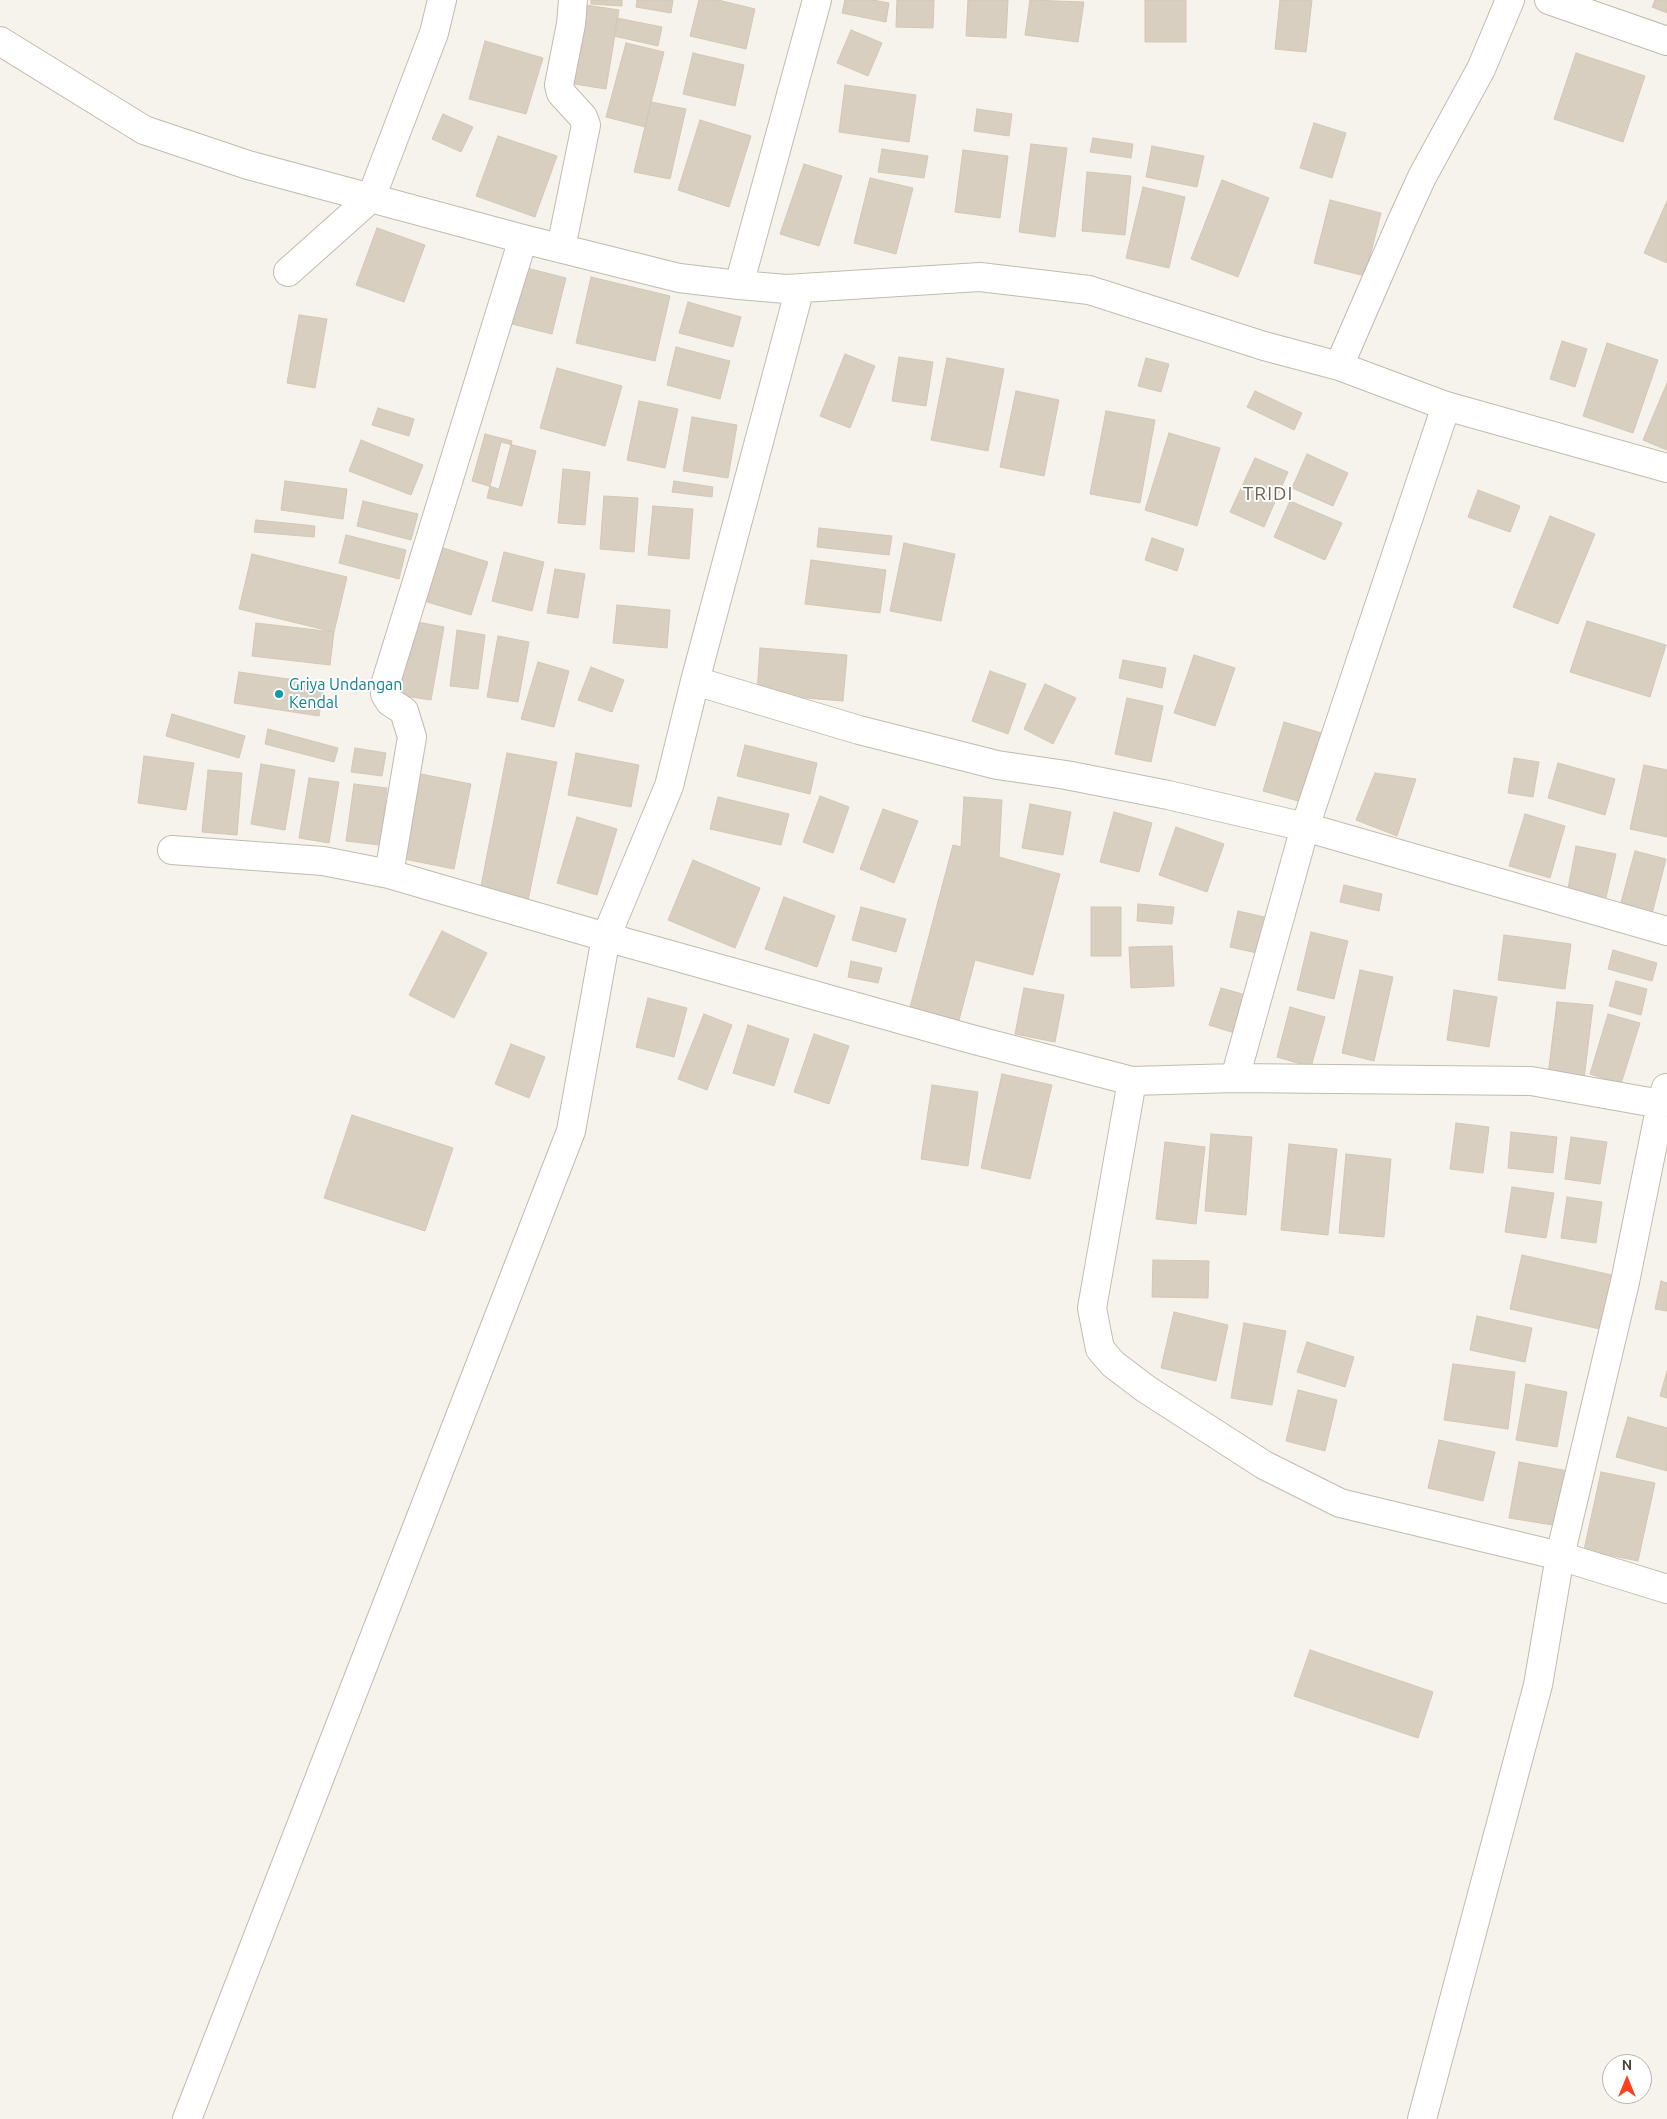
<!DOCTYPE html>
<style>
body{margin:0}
#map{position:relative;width:1667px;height:2119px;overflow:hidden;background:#f6f3ec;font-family:Ubuntu,sans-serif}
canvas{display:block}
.north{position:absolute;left:1602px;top:2054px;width:50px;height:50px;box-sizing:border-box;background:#fff;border:1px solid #b7b4b0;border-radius:50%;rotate:0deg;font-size:14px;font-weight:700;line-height:20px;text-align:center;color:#4b4439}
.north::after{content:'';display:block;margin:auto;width:18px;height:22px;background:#fc3f1d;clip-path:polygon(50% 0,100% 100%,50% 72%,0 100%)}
</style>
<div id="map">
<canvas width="1667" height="2119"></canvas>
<div class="north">N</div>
</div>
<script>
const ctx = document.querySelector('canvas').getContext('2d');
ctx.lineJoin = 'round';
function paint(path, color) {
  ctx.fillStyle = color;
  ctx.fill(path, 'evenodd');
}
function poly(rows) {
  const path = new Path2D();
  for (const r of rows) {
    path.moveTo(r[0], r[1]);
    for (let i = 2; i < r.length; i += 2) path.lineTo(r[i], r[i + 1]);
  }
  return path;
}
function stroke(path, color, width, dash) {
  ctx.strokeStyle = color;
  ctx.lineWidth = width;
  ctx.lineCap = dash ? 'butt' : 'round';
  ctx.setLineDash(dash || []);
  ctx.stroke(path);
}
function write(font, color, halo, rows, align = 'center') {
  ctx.font = font + ' Ubuntu,sans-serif';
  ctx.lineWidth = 4;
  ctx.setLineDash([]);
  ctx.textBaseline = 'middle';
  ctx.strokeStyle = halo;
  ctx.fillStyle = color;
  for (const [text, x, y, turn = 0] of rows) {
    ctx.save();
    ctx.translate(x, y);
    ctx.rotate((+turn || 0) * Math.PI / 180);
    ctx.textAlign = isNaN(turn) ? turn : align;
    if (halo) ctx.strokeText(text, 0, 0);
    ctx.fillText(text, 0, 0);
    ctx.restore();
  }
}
const building = poly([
 [591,0,622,0,622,6,591,4,591,0],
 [637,0,673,0,671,13,636,7,637,0],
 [699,0,718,0,755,9,746,49,690,36,699,0],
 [845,0,873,0,889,3,886,22,842,13,845,0],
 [897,0,934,0,933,28,896,27,897,0],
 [968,0,1008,0,1006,38,966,36,968,0],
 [1030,0,1084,2,1078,42,1025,35,1030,0],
 [1145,0,1186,0,1186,42,1145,42,1145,0],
 [1280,0,1312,0,1306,52,1275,49,1280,0],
 [1655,0,1667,0,1667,13,1652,7,1655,0],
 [586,5,619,10,606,89,574,84,586,5],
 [617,18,662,27,658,46,614,36,617,18],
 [851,30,882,43,868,76,837,63,851,30],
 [485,41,543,58,526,114,469,99,485,41],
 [626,43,664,52,645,127,606,117,626,43],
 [693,53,744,65,735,106,683,94,693,53],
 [1576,53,1645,76,1623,142,1554,119,1576,53],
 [845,85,916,95,909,142,839,132,845,85],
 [651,102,686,109,670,179,634,172,651,102],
 [977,109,1012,114,1009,136,974,131,977,109],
 [443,114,473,127,461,152,432,139,443,114],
 [700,120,751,136,729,207,678,190,700,120],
 [1314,123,1346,133,1332,178,1300,168,1314,123],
 [498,136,557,156,535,217,476,196,498,136],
 [1093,138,1133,144,1131,158,1090,152,1093,138],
 [1031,144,1067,148,1055,237,1019,232,1031,144],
 [1152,146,1204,156,1197,187,1146,177,1152,146],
 [882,149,928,156,924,178,878,172,882,149],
 [963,150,1008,156,1000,218,955,212,963,150],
 [804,164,842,176,819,246,780,234,804,164],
 [1087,172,1131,176,1125,235,1082,231,1087,172],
 [870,178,913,188,896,254,854,243,870,178],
 [1222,180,1269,198,1238,277,1191,259,1222,180],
 [1143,187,1185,197,1169,268,1126,258,1143,187],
 [1330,200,1381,213,1365,276,1314,263,1330,200],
 [1667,201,1667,263,1644,253,1667,201],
 [377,228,425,245,404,302,356,285,377,228],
 [519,266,566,278,552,334,504,322,519,266],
 [591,277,670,296,655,361,576,343,591,277],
 [688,302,741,317,733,347,679,333,688,302],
 [299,315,327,319,315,388,287,383,299,315],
 [1562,341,1587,349,1575,387,1550,379,1562,341],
 [1607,343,1658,360,1633,433,1583,416,1607,343],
 [676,347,730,361,720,399,667,385,676,347],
 [845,354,875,366,850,428,820,416,845,354],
 [899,357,933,362,926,406,892,401,899,357],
 [947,358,1004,369,988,451,931,440,947,358],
 [1146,358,1169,364,1161,392,1138,386,1146,358],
 [557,368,622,386,605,446,540,428,557,368],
 [1667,383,1667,450,1643,440,1667,383],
 [1016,391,1059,400,1044,476,1000,467,1016,391],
 [1255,391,1302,413,1294,430,1247,407,1255,391],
 [639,401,678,409,665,468,627,460,639,401],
 [378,408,414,419,409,436,372,425,378,408],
 [1106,411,1155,420,1140,503,1090,494,1106,411],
 [692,417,737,425,728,478,683,471,692,417],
 [1169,433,1220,448,1197,526,1145,510,1169,433],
 [485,434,512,441,499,489,472,481,485,434],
 [361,440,423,465,411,495,349,471,361,440],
 [501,442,536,451,522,506,487,498,501,442],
 [1307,454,1348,473,1333,506,1292,488,1307,454],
 [1255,458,1288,472,1264,527,1230,512,1255,458],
 [563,469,590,472,585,525,558,523,563,469],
 [285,481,347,489,343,519,281,510,285,481],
 [674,481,713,487,712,497,672,492,674,481],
 [1478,490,1520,506,1510,532,1468,517,1478,490],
 [604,496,638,498,634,552,600,549,604,496],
 [363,501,418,514,411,540,357,526,363,501],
 [1290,501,1342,523,1325,560,1274,537,1290,501],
 [653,506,693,509,689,559,648,555,653,506],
 [1550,516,1595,534,1558,624,1513,607,1550,516],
 [256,520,315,526,314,537,254,532,256,520],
 [819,528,892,536,889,555,817,547,819,528],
 [346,535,406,550,399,579,339,563,346,535],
 [1152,538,1184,549,1177,571,1145,560,1152,538],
 [904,543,955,554,941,621,890,611,904,543],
 [434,545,488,562,471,615,417,599,434,545],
 [504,552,544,562,532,611,492,601,504,552],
 [252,554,347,577,334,632,239,609,252,554],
 [811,560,886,570,880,613,805,604,811,560],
 [555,569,585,574,578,618,547,613,555,569],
 [617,605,670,610,667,648,613,643,617,605],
 [412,621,444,627,431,700,399,695,412,621],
 [1587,621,1666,645,1650,697,1570,672,1587,621],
 [256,623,334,632,330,665,252,656,256,623],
 [457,630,485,635,478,689,450,686,457,630],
 [498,636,529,642,518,702,487,697,498,636],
 [760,648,847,655,843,701,757,694,760,648],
 [1194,655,1235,668,1215,726,1174,713,1194,655],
 [1123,660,1166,668,1162,688,1119,678,1123,660],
 [538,662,569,671,554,727,521,719,538,662],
 [591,667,624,680,612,712,578,700,591,667],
 [990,671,1026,684,1008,734,972,721,990,671],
 [239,672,324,684,319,716,234,703,239,672],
 [1045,684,1076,698,1053,744,1024,729,1045,684],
 [1127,698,1163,706,1151,762,1115,754,1127,698],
 [172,714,245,736,239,758,166,736,172,714],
 [1284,722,1325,734,1305,803,1263,791,1284,722],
 [268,729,338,748,334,762,265,744,268,729],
 [745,745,817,763,810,794,737,776,745,745],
 [355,748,386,753,382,776,351,772,355,748],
 [507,753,557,762,527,905,479,896,507,753],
 [576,753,639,765,631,807,568,795,576,753],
 [144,756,194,763,186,810,138,803,144,756],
 [1514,758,1539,762,1533,797,1508,793,1514,758],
 [1558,763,1615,779,1605,815,1548,798,1558,763],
 [261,764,295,770,285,830,251,824,261,764],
 [1644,765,1667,770,1667,837,1630,829,1644,765],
 [208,770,242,773,237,835,202,832,208,770],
 [411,772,471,784,454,869,394,857,411,772],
 [1375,773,1416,779,1397,836,1356,820,1375,773],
 [309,778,339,782,329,843,299,838,309,778],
 [354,784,387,788,380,845,346,841,354,784],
 [820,796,849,807,833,853,803,842,820,796],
 [718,797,789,814,781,845,710,829,718,797],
 [964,797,1002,800,999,857,1060,874,1033,975,975,960,958,1024,909,1011,953,845,961,847,964,797],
 [1030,804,1071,812,1063,855,1022,848,1030,804],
 [883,809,918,821,894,883,860,869,883,809],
 [1114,812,1152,823,1139,872,1100,862,1114,812],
 [1525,814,1565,826,1550,878,1509,866,1525,814],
 [577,817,617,829,597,895,557,883,577,817],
 [1176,827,1224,844,1207,892,1159,875,1176,827],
 [1576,846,1616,854,1605,902,1567,894,1576,846],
 [1635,851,1666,859,1652,914,1620,906,1635,851],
 [693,860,760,888,735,948,668,920,693,860],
 [1344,885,1382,894,1379,911,1340,902,1344,885],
 [784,897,835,916,817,967,765,949,784,897],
 [1138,904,1174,907,1172,924,1137,921,1138,904],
 [861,907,906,919,896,952,852,940,861,907],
 [1091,907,1121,907,1121,956,1091,956,1091,907],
 [1238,911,1273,919,1266,955,1230,947,1238,911],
 [442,931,487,953,454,1018,409,995,442,931],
 [1311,932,1348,941,1334,999,1297,990,1311,932],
 [1504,935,1571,944,1565,989,1498,980,1504,935],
 [1172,946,1174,986,1131,988,1129,947,1172,946],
 [1613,950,1657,963,1652,981,1608,969,1613,950],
 [851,961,882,968,878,983,848,977,851,961],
 [1360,970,1393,977,1374,1061,1342,1053,1360,970],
 [1616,981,1647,989,1641,1015,1609,1006,1616,981],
 [1024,988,1064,995,1055,1042,1015,1034,1024,988],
 [1221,988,1253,997,1241,1035,1209,1025,1221,988],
 [1454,990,1497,997,1489,1047,1447,1040,1454,990],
 [648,998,687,1008,674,1057,636,1047,648,998],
 [1557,1002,1593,1005,1584,1079,1548,1075,1557,1002],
 [1290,1007,1325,1017,1311,1067,1277,1057,1290,1007],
 [704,1014,732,1025,707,1090,678,1079,704,1014],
 [1608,1014,1640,1023,1621,1084,1590,1074,1608,1014],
 [748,1025,789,1039,774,1086,733,1073,748,1025],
 [814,1034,849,1046,829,1104,794,1092,814,1034],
 [511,1044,545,1057,529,1098,495,1084,511,1044],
 [1002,1074,1052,1085,1030,1179,981,1168,1002,1074],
 [932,1085,978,1092,968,1166,921,1159,932,1085],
 [352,1115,453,1148,425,1231,324,1198,352,1115],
 [1456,1123,1489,1127,1483,1173,1450,1169,1456,1123],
 [1511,1132,1557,1137,1553,1173,1508,1168,1511,1132],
 [1211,1134,1252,1137,1246,1215,1205,1211,1211,1134],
 [1571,1137,1607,1142,1600,1184,1565,1179,1571,1137],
 [1165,1142,1205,1147,1196,1224,1156,1219,1165,1142],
 [1289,1144,1337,1149,1328,1235,1281,1230,1289,1144],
 [1346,1154,1391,1159,1384,1237,1339,1233,1346,1154],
 [1512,1187,1554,1193,1546,1238,1505,1232,1512,1187],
 [1567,1197,1602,1202,1596,1243,1561,1238,1567,1197],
 [1522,1255,1621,1277,1609,1331,1510,1309,1522,1255],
 [1153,1260,1209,1261,1208,1298,1152,1297,1153,1260],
 [1661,1281,1667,1283,1667,1311,1655,1309,1661,1281],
 [1174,1312,1228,1325,1216,1381,1161,1368,1174,1312],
 [1477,1316,1532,1328,1525,1362,1470,1350,1477,1316],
 [1244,1323,1286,1331,1272,1405,1231,1398,1244,1323],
 [1307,1342,1354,1357,1345,1387,1297,1372,1307,1342],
 [1453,1364,1515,1372,1508,1429,1444,1420,1453,1364],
 [1667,1371,1667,1398,1660,1396,1667,1371],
 [1526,1384,1567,1392,1557,1447,1516,1440,1526,1384],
 [1298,1390,1337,1400,1325,1451,1286,1441,1298,1390],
 [1628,1417,1667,1428,1667,1471,1616,1457,1628,1417],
 [1439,1440,1495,1452,1483,1501,1428,1488,1439,1440],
 [1519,1462,1568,1471,1559,1526,1509,1518,1519,1462],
 [1601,1472,1655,1483,1638,1561,1584,1550,1601,1472],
 [1310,1650,1433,1692,1418,1738,1294,1696,1310,1650]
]);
const minor = poly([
 [1549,0,1667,41],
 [0,41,144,130,248,165,523,239,679,278,739,285,786,289,980,277,1089,290,1264,346,1339,366,1446,406,1667,468],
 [561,248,586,125,583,117,561,93,559,85,571,24,573,0],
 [288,272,371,198,434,33,442,0],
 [739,285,817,0],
 [1339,366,1401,223,1422,177,1481,69,1510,0],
 [695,681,859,730,997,765,1066,775,1168,795,1305,827,1667,931],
 [172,850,323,861,389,874,606,937,971,1039,1132,1081,1235,1078,1531,1081,1661,1104],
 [389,874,412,737,404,711,390,702,385,694,385,685,523,239],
 [1235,1078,1305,827,1446,406],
 [1132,1081,1092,1308,1100,1349,1113,1364,1146,1389,1264,1465,1340,1503,1560,1556,1667,1589],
 [187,2119,571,1131,606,937,669,786,695,681,800,288],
 [1422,2119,1538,1685,1560,1556,1625,1282,1661,1104,1666,1088]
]);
const markers = [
 [279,694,5,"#0f9aa8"]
];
const cultureNames = [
 ["Griya Undangan",289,685],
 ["Kendal",289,703]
];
const quarterNames = [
 ["TRIDI",1268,494]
];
paint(building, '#d8cfc1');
stroke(building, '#d3c7b4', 1);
stroke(minor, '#c2bbae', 30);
stroke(minor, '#fff', 28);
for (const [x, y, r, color] of markers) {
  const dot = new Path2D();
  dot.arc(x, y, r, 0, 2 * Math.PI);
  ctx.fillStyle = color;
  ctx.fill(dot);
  stroke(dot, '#fff', 2);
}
write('16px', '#0d838f', '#fff', cultureNames, 'left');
ctx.letterSpacing = '1px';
write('19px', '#6e6250', '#fff', quarterNames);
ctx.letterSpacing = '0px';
</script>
